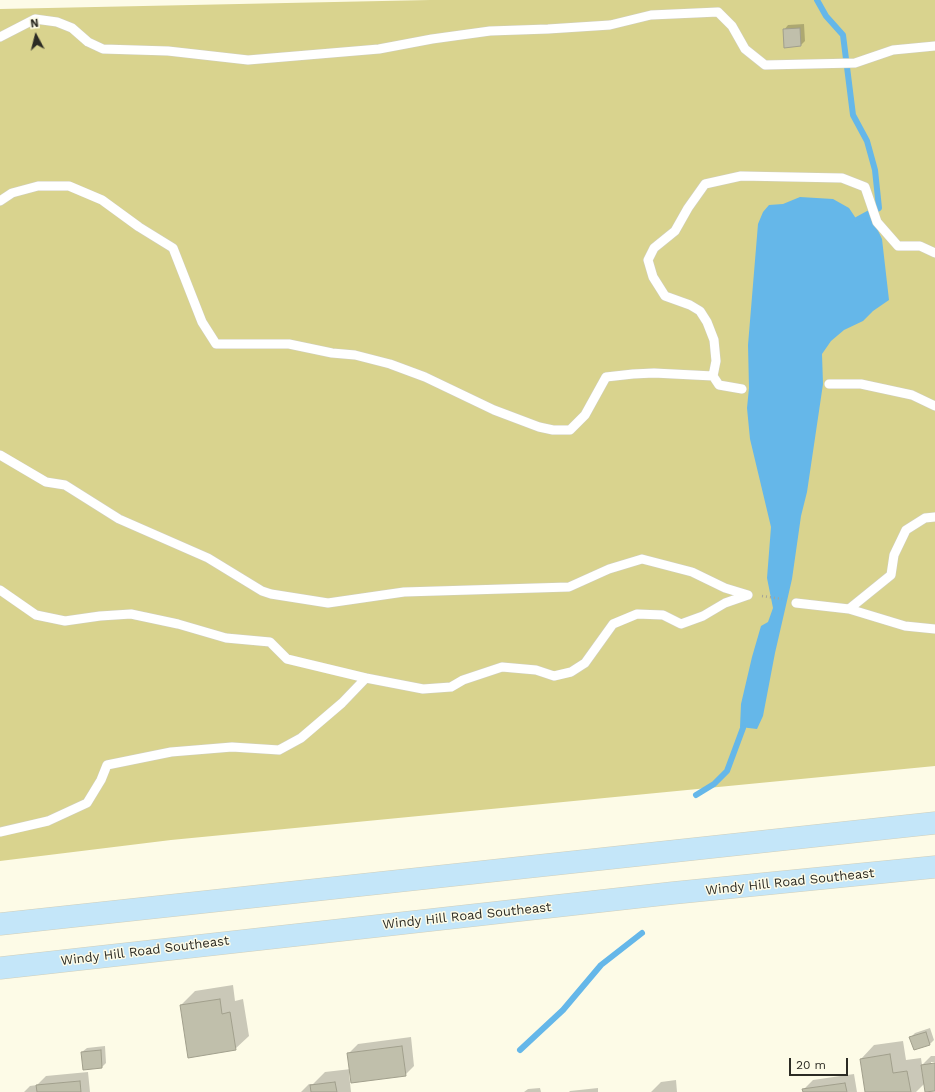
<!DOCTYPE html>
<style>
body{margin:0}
#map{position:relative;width:935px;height:1092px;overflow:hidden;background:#fdfbe7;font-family:"Work Sans",sans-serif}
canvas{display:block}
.north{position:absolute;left:16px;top:16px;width:40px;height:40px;-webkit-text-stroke:3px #fdfbe7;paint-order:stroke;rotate:353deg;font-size:11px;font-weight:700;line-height:16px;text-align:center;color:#2c2b24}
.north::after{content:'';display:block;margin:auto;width:14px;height:18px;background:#2c2b24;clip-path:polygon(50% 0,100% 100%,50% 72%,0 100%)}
.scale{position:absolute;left:789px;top:1058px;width:59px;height:18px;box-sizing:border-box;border:2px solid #2c2b24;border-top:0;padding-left:5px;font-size:12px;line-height:14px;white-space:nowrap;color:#2c2b24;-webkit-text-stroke:3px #fdfbe7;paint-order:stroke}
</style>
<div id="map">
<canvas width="935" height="1092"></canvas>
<div class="north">N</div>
<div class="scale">20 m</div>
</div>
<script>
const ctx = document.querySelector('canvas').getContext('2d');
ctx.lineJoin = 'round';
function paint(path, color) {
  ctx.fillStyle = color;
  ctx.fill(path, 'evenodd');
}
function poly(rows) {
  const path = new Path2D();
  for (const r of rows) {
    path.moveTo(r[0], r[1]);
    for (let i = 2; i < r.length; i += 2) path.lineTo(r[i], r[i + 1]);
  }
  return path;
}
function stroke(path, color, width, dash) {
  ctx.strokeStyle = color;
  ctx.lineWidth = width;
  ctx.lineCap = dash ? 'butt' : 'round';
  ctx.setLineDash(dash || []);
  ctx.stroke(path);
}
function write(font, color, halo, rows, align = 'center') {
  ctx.font = font + ' "Work Sans",sans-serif';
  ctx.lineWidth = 3;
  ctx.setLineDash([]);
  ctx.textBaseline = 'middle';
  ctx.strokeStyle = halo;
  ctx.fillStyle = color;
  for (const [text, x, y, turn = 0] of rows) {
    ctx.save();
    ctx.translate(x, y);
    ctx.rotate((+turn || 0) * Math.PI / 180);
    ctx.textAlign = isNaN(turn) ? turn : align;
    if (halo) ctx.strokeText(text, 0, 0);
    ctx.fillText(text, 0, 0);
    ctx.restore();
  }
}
const green = poly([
 [430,0,935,0,935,766,171,840,0,861,0,9]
]);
const water = poly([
 [800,197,833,199,849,208,857,220,871,216,882,239,889,300,873,311,863,321,844,330,831,341,822,354,823,384,807,492,801,516,792,579,775,653,763,716,757,729,740,727,741,704,752,657,761,626,768,622,773,608,767,578,771,527,750,439,747,408,749,388,748,345,758,224,763,212,769,205,783,204]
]);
const shadow = poly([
 [804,24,805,41,801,45,784,30,788,25],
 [233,985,235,1001,243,999,249,1036,235,1049,181,1005,195,991],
 [930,1028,934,1040,930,1044,914,1049,910,1038,915,1033],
 [411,1037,414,1066,405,1075,349,1073,351,1092,301,1092,309,1084,313,1084,325,1072,351,1069,349,1053,358,1044],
 [903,1041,906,1060,921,1058,922,1065,931,1056,935,1056,935,1062,931,1062,931,1064,935,1064,935,1090,925,1083,916,1092,866,1092,861,1059,874,1045],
 [105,1046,106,1063,102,1067,84,1069,82,1052,87,1048],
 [88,1072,90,1092,24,1092,30,1086,37,1085,46,1076],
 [854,1074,857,1092,804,1092,804,1089,813,1080],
 [676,1080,677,1092,651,1092,661,1082],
 [540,1088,541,1092,524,1092,528,1089],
 [598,1088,598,1092,569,1092,570,1091]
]);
const stream = poly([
 [817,0,826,16,843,35,853,115,867,141,875,170,879,208,857,220],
 [696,795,714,784,727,771,743,728],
 [520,1050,563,1010,601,965,642,933]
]);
const building = poly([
 [800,28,801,46,784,48,783,29,800,28],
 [220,999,222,1014,230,1012,236,1050,188,1058,180,1005,220,999],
 [926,1032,930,1045,914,1050,909,1037,926,1032],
 [402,1046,406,1076,351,1083,347,1053,402,1046],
 [101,1050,102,1068,83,1070,81,1052,101,1050],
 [890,1054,893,1073,907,1071,911,1092,865,1092,860,1059,890,1054],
 [935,1063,935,1091,925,1092,921,1065,935,1063],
 [80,1081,81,1092,37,1092,36,1085,80,1081],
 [335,1082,337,1092,311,1092,310,1085,335,1082],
 [845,1083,847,1092,803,1092,802,1089,845,1083]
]);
const path = poly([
 [762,596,782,599]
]);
const lane = poly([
 [0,37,35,19,57,22,72,28,88,42,103,49,168,51,248,60,379,49,432,39,490,31,548,29,610,25,651,15,718,12,732,26,745,49,765,65,855,63,893,50,935,46],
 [0,201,12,193,38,186,69,186,102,200,139,227,173,248,202,322,216,344,289,344,332,353,355,355,390,364,425,377,494,410,539,427,553,430,570,430,585,415,606,377,633,374,654,373,713,376],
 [829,384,861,384,912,395,935,406],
 [742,389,719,385,713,376,716,361,714,340,707,322,700,311,690,305,665,296,653,277,648,260,654,248,675,231,688,208,705,184,741,176,842,178,865,187,877,222,898,246,920,246,935,253],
 [0,455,46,482,65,485,119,519,208,558,262,591,271,594,328,603,404,592,569,587,609,569,642,559,692,572,725,588,748,595],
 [0,590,36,615,65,621,100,616,131,614,178,624,226,638,270,642,287,659,366,678],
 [796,603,849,609,905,626,935,629],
 [849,609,891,575,894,555,906,530,925,518,935,517],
 [0,832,48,821,87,803,101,780,107,765,171,752,232,747,279,750,301,738,342,703,366,678,423,689,451,687,463,680,502,667,536,670,554,676,571,672,585,663,613,624,637,614,663,615,681,624,703,616,725,603,748,595]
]);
const secondary = poly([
 [0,924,935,823],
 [0,968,673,893,935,867]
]);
const streetNames = [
 ["Windy Hill Road Southeast",790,882,-6],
 ["Windy Hill Road Southeast",467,916,-6],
 ["Windy Hill Road Southeast",145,951,-7]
];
paint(green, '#d9d38e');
paint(water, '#65b7e9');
paint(shadow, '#0003');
stroke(stream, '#65b7e9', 6);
paint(building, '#c0bfab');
stroke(building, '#a19f8c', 1);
stroke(lane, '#d0cfbb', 10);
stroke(secondary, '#d0cfbb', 23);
stroke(path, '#a6a596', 2.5, [1, 3]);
stroke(lane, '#fff', 9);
stroke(secondary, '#c4e6f9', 22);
write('13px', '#2c2b24', '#fdfbe7', streetNames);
</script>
